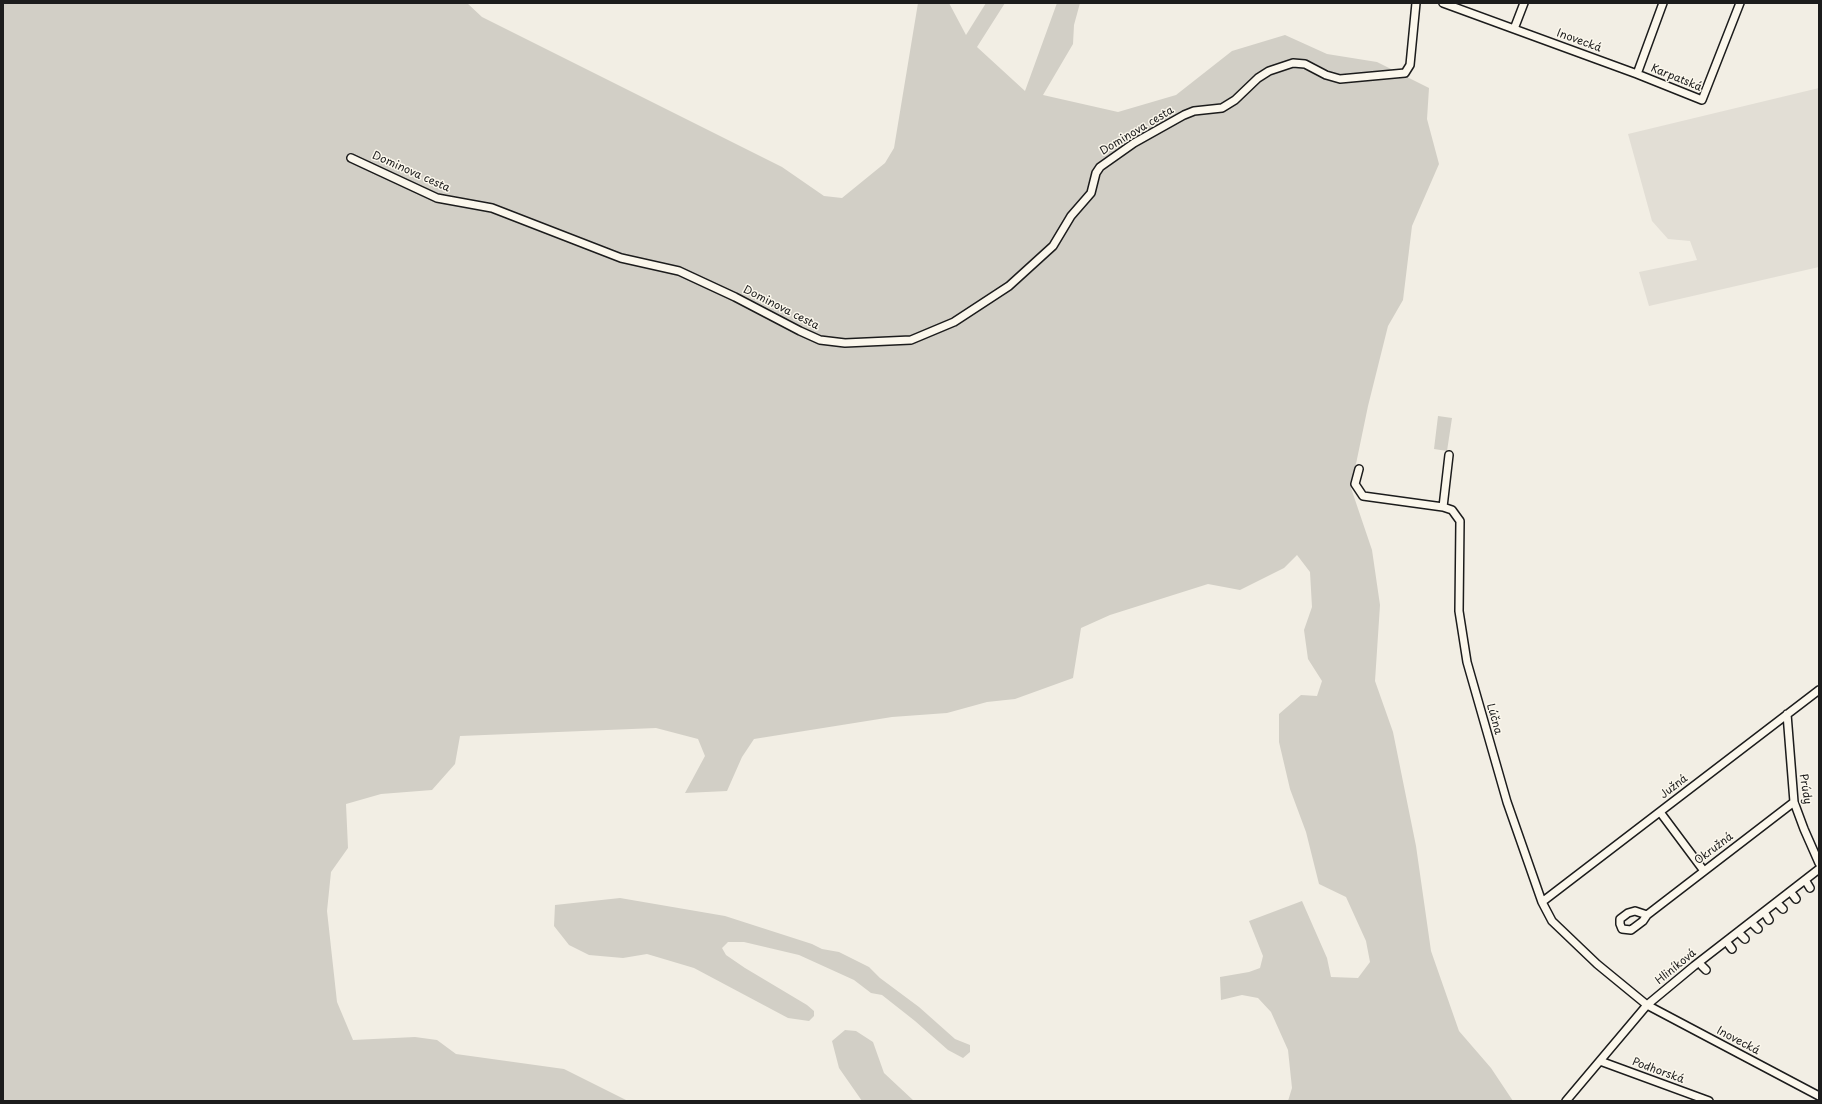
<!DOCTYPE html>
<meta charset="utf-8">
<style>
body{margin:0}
#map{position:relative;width:1822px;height:1104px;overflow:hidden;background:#f2eee4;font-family:"Playpen Sans",sans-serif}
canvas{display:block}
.frame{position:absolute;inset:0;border:4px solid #1c1c1c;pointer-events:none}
</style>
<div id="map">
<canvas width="1822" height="1104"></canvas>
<div class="frame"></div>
</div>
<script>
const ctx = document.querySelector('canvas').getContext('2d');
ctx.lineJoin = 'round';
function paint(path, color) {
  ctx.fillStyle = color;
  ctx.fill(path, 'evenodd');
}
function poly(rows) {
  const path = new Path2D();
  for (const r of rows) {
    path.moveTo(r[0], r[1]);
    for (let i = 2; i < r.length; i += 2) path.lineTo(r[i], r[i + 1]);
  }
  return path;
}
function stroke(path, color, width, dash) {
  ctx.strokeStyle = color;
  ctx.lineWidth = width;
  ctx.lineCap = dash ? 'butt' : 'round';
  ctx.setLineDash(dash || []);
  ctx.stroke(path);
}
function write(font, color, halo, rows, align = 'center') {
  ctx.font = font + ' "Playpen Sans",sans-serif';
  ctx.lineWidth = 3;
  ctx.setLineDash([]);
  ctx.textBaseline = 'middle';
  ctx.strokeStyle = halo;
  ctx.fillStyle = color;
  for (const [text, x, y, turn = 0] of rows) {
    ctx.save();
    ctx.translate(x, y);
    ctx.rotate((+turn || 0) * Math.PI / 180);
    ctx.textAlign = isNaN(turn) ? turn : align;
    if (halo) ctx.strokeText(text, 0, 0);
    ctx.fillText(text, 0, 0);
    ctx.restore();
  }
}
const built = poly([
 [1819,88,1819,267,1649,306,1639,272,1697,260,1690,241,1668,239,1652,221,1628,134]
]);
const green = poly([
 [3,3,467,3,482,17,782,167,824,196,842,198,885,163,894,148,918,3,949,3,966,35,986,3,1005,3,977,47,1025,91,1057,3,1080,3,1074,25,1073,44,1043,95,1118,112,1176,95,1232,51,1285,35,1327,54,1377,62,1429,88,1427,119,1439,164,1412,226,1403,300,1388,326,1368,406,1351,488,1372,550,1380,605,1375,681,1393,732,1416,846,1431,951,1459,1031,1491,1068,1513,1101,1288,1101,1292,1088,1288,1050,1271,1012,1258,998,1242,995,1221,1000,1220,977,1249,972,1260,968,1263,956,1249,921,1302,901,1327,958,1331,977,1358,978,1370,962,1366,941,1346,897,1319,884,1306,832,1290,789,1279,742,1279,714,1301,695,1317,696,1322,681,1308,659,1304,630,1312,607,1310,572,1297,555,1284,568,1240,590,1208,584,1110,615,1081,628,1073,678,1015,699,987,702,947,713,892,717,754,739,742,757,727,791,685,793,705,756,698,739,656,728,460,736,455,764,432,790,381,794,346,804,348,848,331,872,327,911,337,1002,353,1040,415,1037,437,1040,456,1054,564,1069,628,1101,3,1101],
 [1438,416,1452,418,1447,451,1434,449],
 [620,898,725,916,812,944,822,949,839,952,869,967,880,978,919,1007,955,1039,970,1045,970,1052,963,1058,948,1050,915,1021,882,995,871,993,854,980,799,955,744,942,728,942,722,948,726,955,745,968,807,1005,814,1011,814,1016,809,1021,788,1018,694,968,647,954,623,958,589,955,569,945,554,926,555,905],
 [845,1030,856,1031,873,1042,884,1073,914,1101,862,1101,839,1068,832,1041]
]);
const minor = poly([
 [1443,3,1637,74,1702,100,1740,3],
 [1514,29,1524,3],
 [1637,74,1663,3],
 [351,158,437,198,492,208,621,258,679,271,735,297,800,331,820,340,845,343,911,340,954,322,1009,286,1053,246,1071,216,1091,193,1096,173,1100,167,1134,143,1184,115,1194,111,1222,108,1235,100,1258,78,1269,71,1293,63,1305,64,1326,75,1340,79,1405,73,1410,65,1416,3],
 [1359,469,1355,484,1363,496,1443,507,1452,510,1460,521,1459,611,1467,662,1507,802,1542,902,1552,921,1597,964,1647,1005,1819,1096],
 [1443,507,1449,455],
 [1787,714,1794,802,1804,829,1819,863],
 [1660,812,1704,871],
 [1807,883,1810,888],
 [1793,895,1796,899],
 [1542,902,1819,690],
 [1779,905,1783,909],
 [1647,915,1643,921,1631,930,1622,929,1620,924,1620,919,1628,913,1635,911,1647,915,1794,802],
 [1766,915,1769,920],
 [1754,925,1758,929],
 [1741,935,1745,939],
 [1729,945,1732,949],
 [1702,966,1706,970],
 [1600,1061,1709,1101],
 [1566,1101,1647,1005,1694,966,1819,869]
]);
const streetNames = [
 ["Inovecká",1579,41,20],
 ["Karpatská",1676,78,22],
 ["Dominova cesta",1137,131,-31],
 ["Dominova cesta",411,172,24],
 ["Dominova cesta",781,308,27],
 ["Lúčna",1494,719,74],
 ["Južná",1674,787,-38],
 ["Prúdy",1805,789,81],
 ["Okružná",1714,849,-37],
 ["Hliníková",1676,967,-39],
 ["Inovecká",1738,1041,28],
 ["Podhorská",1658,1071,20]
];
paint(built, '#e2ded5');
paint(green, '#d2cfc6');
stroke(minor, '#1c1c1c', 10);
stroke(minor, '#fbf7ec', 7);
write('11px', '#1c1c1c', '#fbf7ec', streetNames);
</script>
